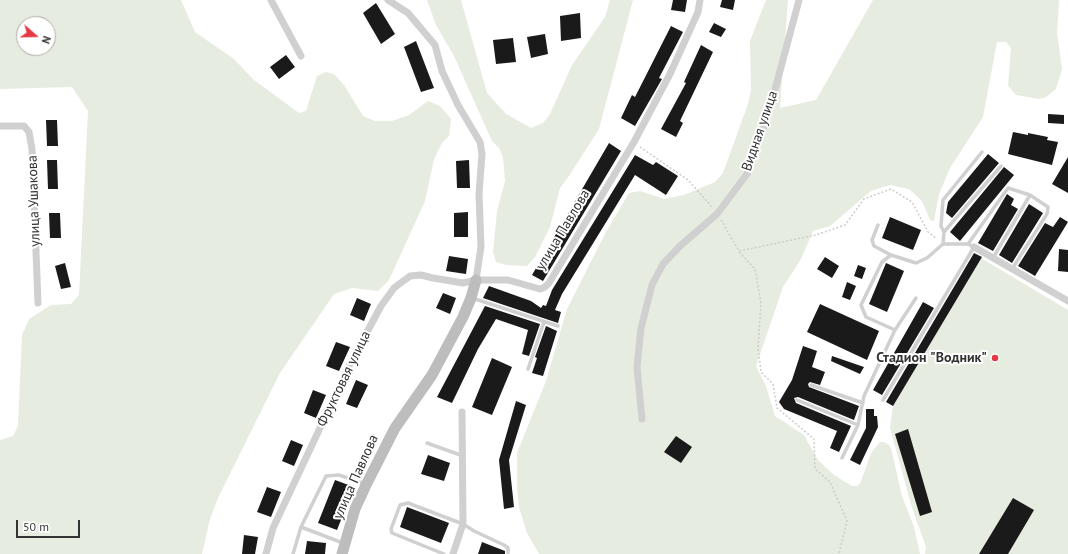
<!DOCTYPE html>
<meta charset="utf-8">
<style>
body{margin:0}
#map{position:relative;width:1068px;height:554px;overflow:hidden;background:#fff;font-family:"PT Sans",sans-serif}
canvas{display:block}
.north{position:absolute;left:16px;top:16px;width:40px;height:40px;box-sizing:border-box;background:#fff;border:1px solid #adadad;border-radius:50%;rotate:110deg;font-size:11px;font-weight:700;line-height:16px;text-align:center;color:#333}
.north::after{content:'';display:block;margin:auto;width:14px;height:18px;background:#e63946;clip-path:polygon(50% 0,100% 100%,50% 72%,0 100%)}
.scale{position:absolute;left:16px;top:520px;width:64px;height:18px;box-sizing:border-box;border:2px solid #333;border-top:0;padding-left:5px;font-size:12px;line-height:14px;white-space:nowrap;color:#333;-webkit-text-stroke:3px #fff;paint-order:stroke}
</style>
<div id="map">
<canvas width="1068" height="554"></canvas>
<div class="north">N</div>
<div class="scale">50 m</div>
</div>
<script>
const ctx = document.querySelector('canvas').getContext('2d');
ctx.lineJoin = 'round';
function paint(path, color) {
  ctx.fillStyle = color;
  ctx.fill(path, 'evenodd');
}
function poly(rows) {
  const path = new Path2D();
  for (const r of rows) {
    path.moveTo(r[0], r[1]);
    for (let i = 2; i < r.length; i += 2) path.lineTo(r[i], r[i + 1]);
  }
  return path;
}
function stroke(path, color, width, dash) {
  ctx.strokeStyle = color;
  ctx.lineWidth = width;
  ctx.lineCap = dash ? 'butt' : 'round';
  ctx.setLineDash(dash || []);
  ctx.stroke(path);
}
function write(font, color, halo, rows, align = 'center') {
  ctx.font = font + ' "PT Sans",sans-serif';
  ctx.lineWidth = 4;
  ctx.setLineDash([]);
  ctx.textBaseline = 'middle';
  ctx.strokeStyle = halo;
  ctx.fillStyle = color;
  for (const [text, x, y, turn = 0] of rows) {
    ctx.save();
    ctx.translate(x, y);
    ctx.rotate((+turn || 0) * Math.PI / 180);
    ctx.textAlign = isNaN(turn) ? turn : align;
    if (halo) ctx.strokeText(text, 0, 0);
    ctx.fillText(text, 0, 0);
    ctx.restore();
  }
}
const green = poly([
 [0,0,181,0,195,32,234,59,254,80,299,113,306,111,317,76,326,72,334,74,344,85,363,116,375,121,392,121,409,115,428,101,440,106,451,119,449,136,442,143,434,159,425,201,389,280,378,291,352,288,334,294,280,373,218,498,210,519,202,554,0,554,0,440,13,436,18,426,22,335,29,319,51,305,71,304,79,295,88,111,72,87,0,89],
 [24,24,48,24,48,48,24,48],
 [427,0,461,0,487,93,506,114,531,128,543,123,550,114,572,65,605,17,610,0,633,0,599,129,569,176,560,188,550,227,535,257,527,266,507,265,496,262,493,252,497,211,505,181,503,157,499,148,492,141,454,56,436,25],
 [766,0,788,0,780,108,816,100,873,0,1059,0,1057,33,1062,69,1056,89,1046,97,1039,99,1016,95,1008,86,1011,48,1006,42,997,42,983,117,950,168,939,194,934,221,930,220,922,201,909,189,890,185,871,191,830,226,813,231,801,259,783,287,756,366,766,386,775,416,804,435,818,460,834,475,852,486,857,486,860,484,871,453,880,442,884,442,889,445,891,448,902,496,914,527,920,554,539,554,527,533,519,507,517,488,517,453,546,381,567,309,606,232,629,193,640,191,664,199,684,195,715,182,723,173,748,104,751,90,750,41],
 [981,258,1068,310,1068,554,925,554,926,547,912,508,890,428,893,406]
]);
const building = poly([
 [673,0,687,0,685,12,671,10],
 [722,0,735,0,733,10,720,7],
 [376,3,395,34,381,44,363,13],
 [580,13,581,38,561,41,560,16],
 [714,23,726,29,721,37,709,32],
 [671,26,683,32,659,78,662,79,635,126,621,118,632,95,635,97],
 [545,34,548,54,531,58,527,37],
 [513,38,516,62,496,64,493,40],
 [416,41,434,88,421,92,404,47],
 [701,45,713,52,680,121,683,123,676,137,661,129,686,83,684,82],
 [286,55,295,67,279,79,270,67],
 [1048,114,1064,115,1064,124,1048,123],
 [46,120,57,120,58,146,47,146],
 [1013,132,1028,135,1028,133,1048,137,1047,140,1058,142,1052,165,1008,154],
 [609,143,621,151,543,281,532,275],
 [988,154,999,163,952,218,946,213,948,202],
 [635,155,653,165,656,162,678,176,666,195,635,175,562,294,555,310,561,312,558,323,483,298,489,286,531,301,541,308,543,305,546,306,552,290],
 [1068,157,1068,193,1052,184],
 [47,160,57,160,58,189,48,189],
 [469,160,470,188,457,188,456,161],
 [1004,167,1014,175,960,241,950,232],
 [1007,194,1014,199,1011,205,1018,209,993,251,978,243],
 [1029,204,1043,213,1012,263,999,255],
 [468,212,468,237,454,237,454,213],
 [49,213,60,213,61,238,50,238],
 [890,217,921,230,913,250,882,238],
 [1060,217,1068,222,1035,276,1018,266,1045,223,1053,227],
 [1059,249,1068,250,1068,272,1058,271],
 [974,253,982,257,893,406,886,402],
 [449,256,468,259,466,274,446,271],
 [825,257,839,266,832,278,817,269],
 [65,263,71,287,61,289,55,266],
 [886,263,904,271,887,312,869,304],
 [858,265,866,268,862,279,854,276],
 [847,282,856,286,850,300,842,297],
 [443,293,456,298,450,314,436,308],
 [357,298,371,304,364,321,350,315],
 [923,302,934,308,882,395,873,390],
 [820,304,879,331,867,360,807,332],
 [485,306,540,324,529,356,522,354,528,330,496,319,478,349,452,403,437,397],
 [546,326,557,331,543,376,532,373,537,358,535,357],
 [336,342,350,347,339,371,326,366],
 [803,346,817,351,812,367,825,372,820,385,810,382,808,384,809,387,859,406,854,420,798,397,794,398,796,403,851,426,839,452,830,448,837,431,784,409,779,402,792,380],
 [832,356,864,367,860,374,831,361],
 [492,358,512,367,492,415,472,407],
 [356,380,368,385,357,408,346,404],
 [313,390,326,395,316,418,304,413],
 [516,401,526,405,509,460,514,507,504,509,499,460],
 [866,409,874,409,874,416,877,416,878,427,860,465,850,460,866,428],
 [908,429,932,512,920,516,895,434],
 [676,436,692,447,681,463,664,452],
 [291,440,303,445,294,466,282,461],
 [428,455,450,463,444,481,421,474],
 [335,480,354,487,337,530,318,523],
 [267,487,281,492,271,517,257,512],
 [1013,498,1034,510,1008,554,979,554],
 [407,507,449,523,441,543,400,527],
 [244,535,258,537,255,554,242,554],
 [307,541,326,543,325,554,305,554],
 [482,542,505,551,505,554,478,554]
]);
const path = poly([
 [640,147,688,180,712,207],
 [721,220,739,251,816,235,845,225,864,199,891,189,912,202,928,232,937,239],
 [739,252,755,269,761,303,758,348,761,372,773,384,777,408,814,439,815,469,830,482,847,521,839,554]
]);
const lane = poly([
 [878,225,872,240,874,246,891,255,916,263,927,258,943,244,968,244,974,247,883,400],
 [944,232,941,226,943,200,982,152],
 [943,244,944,232,1001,166],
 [968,244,1008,188,1030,195,1048,207,1047,214,1012,269],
 [891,255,882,262,861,305,866,317,895,330],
 [993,258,1030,195],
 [472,298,558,326],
 [528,369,544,322],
 [811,385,863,403],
 [797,400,858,425],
 [427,443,463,456],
 [842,458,858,425,864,396,895,330,916,298],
 [301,527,343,543],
 [293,554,301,527,326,476,339,475,365,484],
 [444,554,392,533,391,529,400,505,408,503,463,524,474,531,504,545,508,548,508,554]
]);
const street = poly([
 [271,0,301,56],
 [388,0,408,13,435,45,442,71,458,105,480,142,482,154,479,194,481,247,476,280],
 [0,126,24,126,29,132,32,149,38,303],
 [974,247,1068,301],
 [642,419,637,367,641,328,652,285,663,264,680,246,717,214,747,174,769,112,799,0],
 [266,554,273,528,351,362,381,306,394,288,410,276,421,275,433,278,463,283,476,280,508,280,540,289,545,287,549,283,634,142,670,74,698,12,700,0],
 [453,554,463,524,462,412]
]);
const secondary = poly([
 [342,554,355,509,366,485,395,428,432,375,463,317,471,298,476,280]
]);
const markers = [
 [995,358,4,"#e63946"]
];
const streetNames = [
 ["Видная улица",760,131,-71],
 ["улица Ушакова",34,201,-92],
 ["улица Павлова",563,230,-59],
 ["Фруктовая улица",344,379,-64],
 ["улица Павлова",356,477,-66]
];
const poiNames = [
 ["Стадион \"Водник\"",987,358]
];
paint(green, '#e6ecdf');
paint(building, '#1a1a1a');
stroke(path, '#cdcdcd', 1.5, [2, 2]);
stroke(lane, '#d0d0d0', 3.5);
stroke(street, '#d0d0d0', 7);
stroke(secondary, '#bdbdbd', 11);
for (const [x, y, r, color] of markers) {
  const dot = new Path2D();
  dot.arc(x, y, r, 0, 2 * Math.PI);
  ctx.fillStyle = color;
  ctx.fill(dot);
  stroke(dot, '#fff', 1.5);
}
write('14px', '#333', '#fff', streetNames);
write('bold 14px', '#333', '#fff', poiNames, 'right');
</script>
